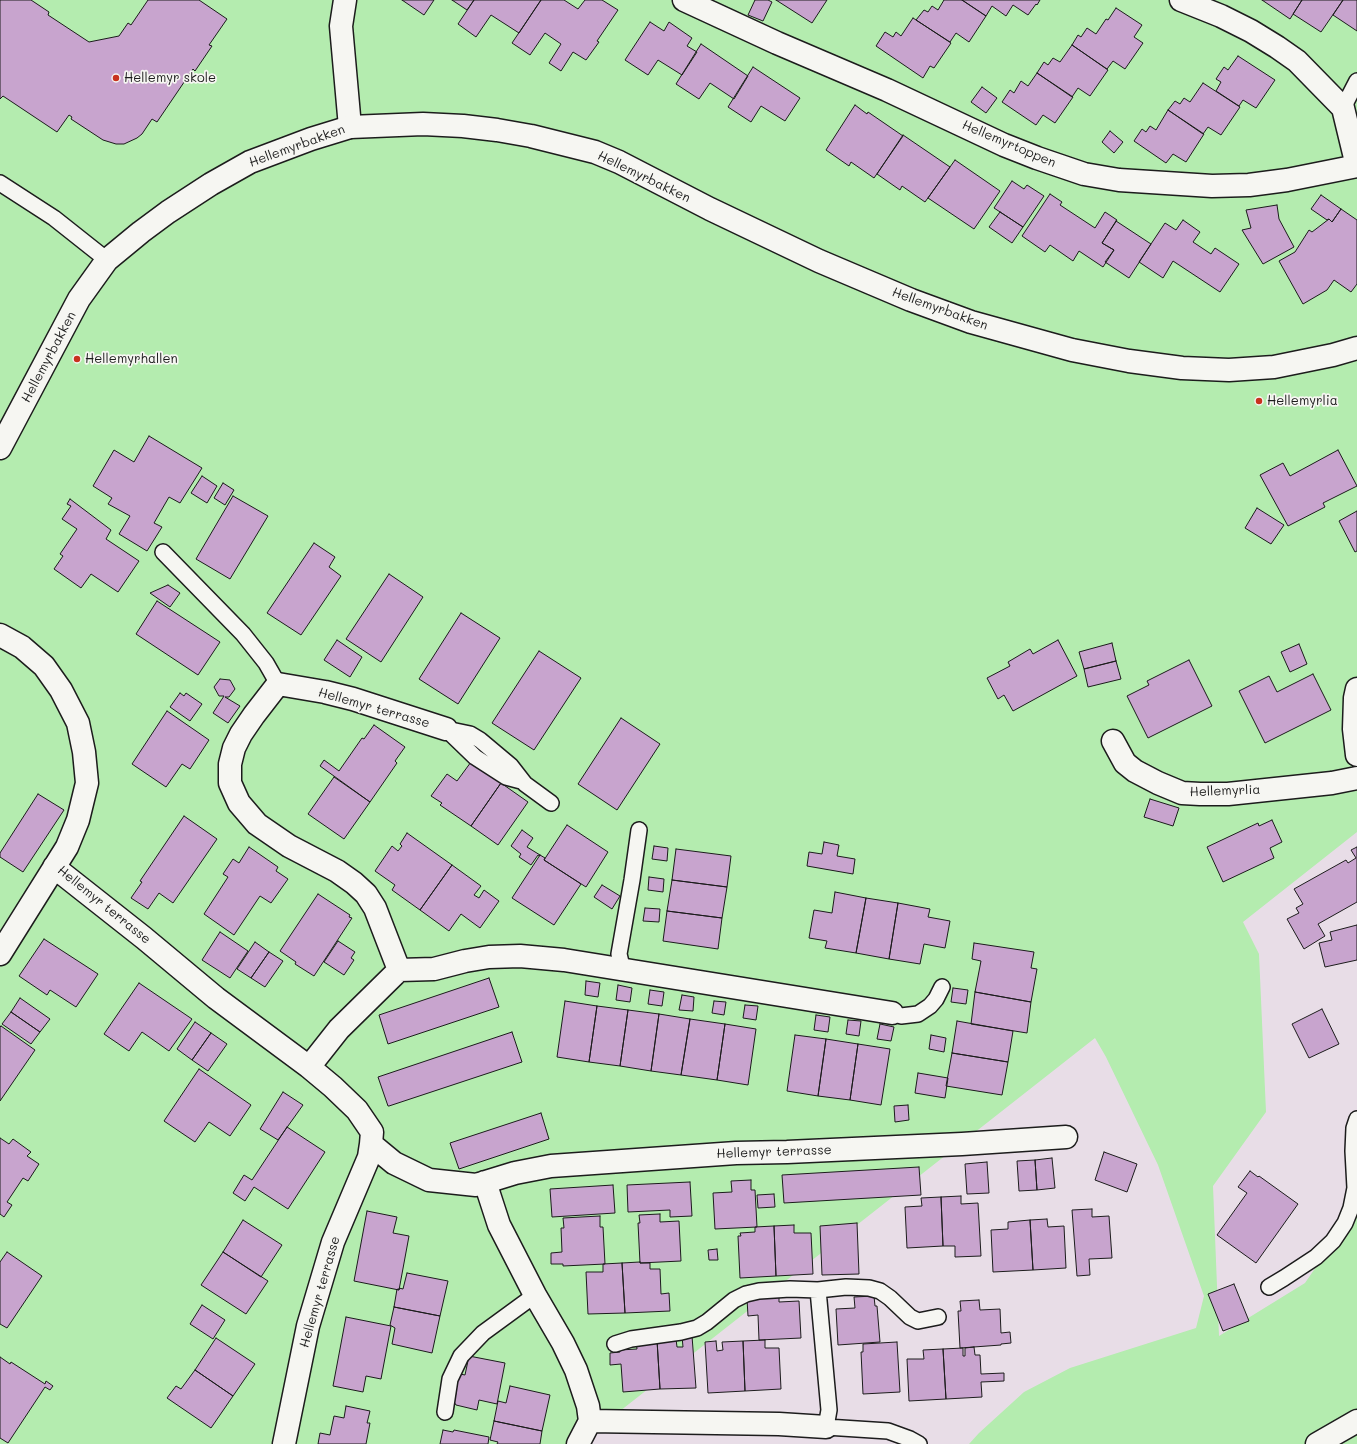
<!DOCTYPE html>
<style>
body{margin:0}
canvas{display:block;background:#e8dde7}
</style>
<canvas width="1357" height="1444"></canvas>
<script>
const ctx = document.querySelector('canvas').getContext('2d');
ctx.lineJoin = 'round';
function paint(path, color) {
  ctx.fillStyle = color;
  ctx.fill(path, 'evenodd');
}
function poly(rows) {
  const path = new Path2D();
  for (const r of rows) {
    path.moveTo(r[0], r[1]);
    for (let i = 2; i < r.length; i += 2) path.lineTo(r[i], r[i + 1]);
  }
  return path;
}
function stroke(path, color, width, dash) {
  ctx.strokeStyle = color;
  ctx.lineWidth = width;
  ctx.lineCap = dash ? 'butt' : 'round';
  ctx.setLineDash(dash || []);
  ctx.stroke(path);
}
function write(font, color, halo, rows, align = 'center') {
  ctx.font = font + ' Mali,sans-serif';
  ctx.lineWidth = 3.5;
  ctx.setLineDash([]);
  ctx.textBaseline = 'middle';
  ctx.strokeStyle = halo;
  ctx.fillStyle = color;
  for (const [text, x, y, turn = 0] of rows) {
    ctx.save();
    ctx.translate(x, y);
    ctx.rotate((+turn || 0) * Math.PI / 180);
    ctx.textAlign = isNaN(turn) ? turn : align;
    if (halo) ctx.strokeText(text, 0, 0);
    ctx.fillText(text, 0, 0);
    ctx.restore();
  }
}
const green = poly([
 [0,0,1357,0,1357,832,1243,922,1259,954,1266,1112,1213,1186,1219,1336,1305,1283,1357,1207,1357,1444,969,1444,979,1433,1024,1392,1070,1368,1196,1328,1204,1296,1158,1165,1106,1057,1095,1038,578,1444,0,1444]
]);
const building = poly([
 [0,0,31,0,49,12,48,15,89,42,119,36,128,23,131,25,148,0,199,0,227,19,209,45,212,46,195,71,193,69,157,122,152,119,142,134,137,138,124,144,116,144,103,140,71,119,72,117,69,115,57,132,3,96,0,99,0,0],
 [402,0,434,0,424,15,402,0],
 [452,0,474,0,467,10,452,0],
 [474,0,541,0,519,33,491,15,476,37,458,24,474,0],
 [541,0,564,0,578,9,585,0,602,0,618,10,597,41,599,42,586,60,573,52,561,71,549,63,561,44,545,33,530,55,512,43,541,0],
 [755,0,768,0,772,2,763,21,748,15,755,0],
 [776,0,827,0,812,23,776,0],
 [944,0,962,0,986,16,969,42,956,33,950,42,916,20,924,10,928,12,932,6,938,10,944,0],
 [962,0,1040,0,1037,5,1036,4,1028,15,1013,5,1006,16,992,6,986,16,962,0],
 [1262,0,1302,0,1290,19,1262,0],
 [1302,0,1343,0,1321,32,1293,14,1302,0],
 [1343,0,1357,0,1357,31,1333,15,1343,0],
 [1116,8,1142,25,1134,37,1143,43,1125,69,1113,61,1107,69,1072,45,1078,35,1081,37,1087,28,1096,34,1106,19,1108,20,1116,8],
 [913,18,951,43,934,68,930,66,923,78,876,46,885,32,893,37,896,32,901,36,913,18],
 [650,22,664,31,669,22,692,38,687,46,697,52,682,75,658,60,648,75,625,60,650,22],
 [701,44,748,76,734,99,710,83,699,99,676,84,701,44],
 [1072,45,1108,70,1090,96,1078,88,1072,97,1037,73,1044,62,1048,65,1053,58,1060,62,1072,45],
 [1238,56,1275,80,1256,108,1243,100,1239,106,1216,91,1221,82,1216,79,1224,67,1228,70,1238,56],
 [753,67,800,98,785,121,761,106,751,122,728,107,753,67],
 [1037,73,1073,97,1055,123,1043,115,1036,125,1002,102,1010,90,1014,93,1021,81,1028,86,1037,73],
 [1203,83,1240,107,1221,135,1208,127,1203,134,1168,110,1175,101,1180,104,1184,98,1190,102,1203,83],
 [982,87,997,98,986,113,971,102,982,87],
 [855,105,867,114,868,112,903,136,874,178,851,162,849,166,826,150,855,105],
 [1168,110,1204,134,1186,162,1173,154,1166,163,1134,141,1142,129,1146,132,1150,126,1156,130,1168,110],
 [1110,131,1123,142,1114,153,1102,142,1110,131],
 [903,135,950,167,925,202,902,186,900,190,877,174,903,135],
 [955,160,1000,191,974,229,928,198,955,160],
 [1012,181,1024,189,1027,185,1044,196,1023,227,994,208,1012,181],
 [1050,194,1062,202,1060,205,1095,228,1105,212,1117,220,1102,243,1114,250,1103,267,1079,251,1073,261,1050,245,1045,252,1022,236,1050,194],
 [1321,195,1341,209,1332,222,1329,219,1327,220,1311,209,1321,195],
 [1277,205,1279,219,1294,247,1263,264,1242,230,1251,228,1246,210,1277,205],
 [1341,209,1357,220,1357,284,1351,292,1334,280,1327,290,1303,304,1279,261,1295,252,1309,230,1312,232,1329,219,1332,222,1341,209],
 [1000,212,1023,227,1012,243,989,227,1000,212],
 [1183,220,1200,232,1193,242,1211,254,1215,248,1239,264,1220,292,1173,261,1163,278,1139,262,1165,223,1176,230,1183,220],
 [1116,221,1151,244,1129,278,1105,262,1114,250,1102,243,1116,221],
 [149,436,202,468,180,503,169,497,154,523,162,527,147,551,119,534,130,516,108,504,112,498,93,486,114,450,134,462,149,436],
 [1338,450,1357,486,1323,503,1325,507,1288,526,1260,475,1283,463,1290,476,1338,450],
 [202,476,217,486,207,503,191,493,202,476],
 [223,483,234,490,225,505,214,498,223,483],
 [233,496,268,516,230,579,196,559,233,496],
 [70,499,111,530,106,539,139,561,118,592,91,574,81,588,54,569,63,556,60,554,77,529,62,519,71,506,67,504,70,499],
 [1257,508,1284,525,1271,544,1245,528,1257,508],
 [1357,511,1357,551,1355,552,1339,521,1357,511],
 [314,543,335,557,329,567,341,576,301,635,267,613,314,543],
 [389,574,423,597,381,662,346,639,389,574],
 [168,585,180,593,170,607,150,593,168,585],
 [157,601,220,642,198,675,136,634,157,601],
 [461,613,500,638,458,704,419,679,461,613],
 [337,640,362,657,350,677,324,660,337,640],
 [1058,640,1077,676,1013,711,1004,695,998,699,987,678,1010,666,1008,662,1030,649,1033,654,1058,640],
 [1112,643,1116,661,1084,669,1079,652,1112,643],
 [1299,644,1307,664,1290,672,1281,652,1299,644],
 [539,651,581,678,534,750,492,723,539,651],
 [1189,660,1212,706,1148,738,1127,696,1149,685,1147,681,1189,660],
 [1116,661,1121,679,1088,687,1084,669,1116,661],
 [1313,674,1331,710,1265,743,1239,691,1269,676,1277,692,1313,674],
 [220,679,230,680,235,689,229,697,225,697,240,706,228,723,213,713,224,696,219,696,214,687,220,679],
 [180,693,184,696,186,693,202,704,190,721,170,707,180,693],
 [167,711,209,740,190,769,182,764,166,787,132,764,167,711],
 [621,718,660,744,617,810,578,784,621,718],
 [374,725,405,747,395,761,397,763,370,802,320,766,324,760,339,771,362,738,364,739,374,725],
 [471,762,501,783,471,826,440,805,442,803,431,796,447,774,457,781,471,762],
 [334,777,370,802,344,839,308,814,334,777],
 [501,783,528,802,498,845,471,826,501,783],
 [38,794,64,810,23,872,0,857,0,853,38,794],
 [1150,799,1179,808,1173,826,1144,817,1150,799],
 [184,816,217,839,173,903,159,893,148,909,131,898,142,882,140,881,184,816],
 [1272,820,1282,842,1270,848,1274,858,1223,882,1207,847,1258,823,1259,826,1272,820],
 [567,825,608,852,586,887,544,860,567,825],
 [522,830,533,838,527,847,540,855,540,856,538,855,531,865,519,857,521,854,511,846,522,830],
 [407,833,452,865,420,910,392,890,395,885,375,871,392,846,398,851,402,846,400,844,407,833],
 [824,842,839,845,837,856,855,859,853,874,807,866,809,852,822,854,824,842],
 [654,846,668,848,667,861,652,859,654,846],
 [249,847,278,867,276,871,288,879,271,903,260,896,234,935,204,914,228,877,223,874,233,859,239,863,249,847],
 [1357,847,1357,902,1318,924,1325,936,1304,949,1287,919,1299,913,1296,908,1303,904,1294,889,1346,860,1348,863,1356,858,1351,850,1357,847],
 [676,849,731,856,727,887,672,880,676,849],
 [540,855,545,858,544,860,581,884,554,925,512,898,540,855],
 [452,865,481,886,474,895,479,898,484,890,499,901,480,928,461,914,449,931,420,910,452,865],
 [649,877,664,879,663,892,648,890,649,877],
 [672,880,727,887,722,918,667,911,672,880],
 [602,885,620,896,612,909,594,897,602,885],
 [835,892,866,898,856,953,825,948,827,941,809,938,814,910,832,913,835,892],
 [318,894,350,915,349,917,352,918,314,976,295,964,296,962,280,951,318,894],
 [866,898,898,903,889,959,856,953,866,898],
 [898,903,930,909,928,917,950,921,945,948,924,944,920,964,889,959,898,903],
 [645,908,660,909,659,922,643,921,645,908],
 [667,911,722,918,718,949,663,941,667,911],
 [1357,925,1357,960,1325,967,1319,943,1332,940,1330,932,1357,925],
 [220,932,248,951,230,978,202,960,220,932],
 [44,939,98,974,76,1007,50,990,47,995,19,976,44,939],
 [338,941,355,952,351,958,354,960,344,975,324,962,338,941],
 [255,942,269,952,251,978,237,969,255,942],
 [974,943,1034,952,1031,968,1037,969,1031,1002,975,992,981,961,972,959,974,943],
 [269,952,283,961,265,987,251,978,269,952],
 [489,978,499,1007,388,1044,379,1015,489,978],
 [586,981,600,983,598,997,585,995,586,981],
 [139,983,192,1019,169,1051,142,1032,129,1051,104,1034,139,983],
 [618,985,632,988,630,1002,616,1000,618,985],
 [953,988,968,990,966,1004,951,1002,953,988],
 [650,990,664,992,662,1006,648,1004,650,990],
 [975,992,1031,1002,1027,1033,971,1024,975,992],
 [682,995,694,997,693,1011,679,1010,682,995],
 [20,998,50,1019,40,1032,11,1012,20,998],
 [565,1001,597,1006,589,1062,557,1057,565,1001],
 [714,1001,726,1002,724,1015,712,1013,714,1001],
 [745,1005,758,1006,756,1020,743,1018,745,1005],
 [597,1006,628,1010,620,1066,589,1062,597,1006],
 [1322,1009,1339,1044,1309,1058,1292,1024,1322,1009],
 [628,1010,659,1014,651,1071,620,1066,628,1010],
 [11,1012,40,1032,31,1044,2,1024,11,1012],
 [659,1014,690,1019,681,1075,651,1071,659,1014],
 [816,1015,830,1017,828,1032,814,1030,816,1015],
 [690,1019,725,1024,717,1080,681,1075,690,1019],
 [848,1020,861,1021,859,1036,846,1034,848,1020],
 [957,1021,1013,1031,1008,1062,952,1053,957,1021],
 [195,1022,211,1033,192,1060,177,1049,195,1022],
 [725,1024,756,1029,748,1085,717,1080,725,1024],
 [880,1024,894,1027,891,1041,877,1039,880,1024],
 [1,1026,35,1050,0,1101,0,1027,1,1026],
 [512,1032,522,1062,389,1106,388,1106,378,1077,512,1032],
 [211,1033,227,1044,208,1071,192,1060,211,1033],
 [795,1035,826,1039,818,1096,787,1091,795,1035],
 [931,1035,946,1038,944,1052,929,1049,931,1035],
 [826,1039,858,1044,850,1100,818,1096,826,1039],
 [858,1044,890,1049,881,1105,850,1100,858,1044],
 [952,1053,1008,1062,1002,1095,946,1086,952,1053],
 [199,1069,251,1105,230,1136,209,1122,195,1142,164,1121,199,1069],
 [918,1073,948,1078,945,1098,915,1093,918,1073],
 [283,1092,303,1105,278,1140,260,1129,283,1092],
 [908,1105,909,1120,895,1122,894,1106,908,1105],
 [541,1113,549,1139,459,1169,450,1143,541,1113],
 [287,1127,325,1152,288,1209,254,1187,245,1201,233,1193,244,1175,252,1180,287,1127],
 [0,1138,9,1144,13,1139,31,1152,27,1156,39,1164,28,1181,23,1178,7,1202,12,1205,4,1217,0,1214,0,1138],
 [1104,1152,1137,1164,1127,1192,1095,1180,1104,1152],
 [1052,1158,1055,1188,1037,1190,1035,1160,1052,1158],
 [1035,1160,1037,1190,1019,1191,1017,1161,1035,1160],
 [987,1162,989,1193,967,1194,965,1164,987,1162],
 [919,1167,921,1195,784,1203,782,1175,919,1167],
 [1250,1171,1258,1177,1259,1176,1298,1204,1256,1263,1217,1235,1247,1193,1238,1187,1250,1171],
 [751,1180,751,1190,755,1190,757,1227,715,1229,713,1193,732,1192,731,1181,751,1180],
 [690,1182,692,1216,670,1217,670,1210,628,1212,627,1185,690,1182],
 [613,1185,615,1213,552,1217,550,1189,613,1185],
 [774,1194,775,1207,758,1208,757,1195,774,1194],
 [961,1196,961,1204,978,1203,981,1256,955,1257,955,1246,943,1246,941,1197,961,1196],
 [941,1197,943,1246,907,1248,905,1207,922,1206,921,1198,941,1197],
 [1092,1209,1092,1217,1109,1216,1112,1258,1089,1259,1090,1275,1077,1276,1072,1210,1092,1209],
 [367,1211,397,1217,393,1233,409,1236,399,1290,354,1281,367,1211],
 [660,1214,660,1222,679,1221,681,1261,640,1263,638,1223,640,1223,639,1215,660,1214],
 [600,1216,600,1227,603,1227,605,1264,563,1266,563,1264,551,1264,551,1253,562,1252,561,1228,564,1228,563,1218,600,1216],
 [1047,1219,1048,1227,1064,1226,1066,1268,1033,1270,1030,1220,1047,1219],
 [243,1220,282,1245,261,1277,223,1252,243,1220],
 [1030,1220,1033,1270,993,1272,991,1230,1008,1229,1008,1222,1030,1220],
 [857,1223,859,1274,822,1275,820,1226,857,1223],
 [794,1225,794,1233,811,1233,813,1274,776,1276,774,1226,794,1225],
 [774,1226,776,1276,740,1278,738,1236,741,1236,740,1233,755,1232,755,1227,774,1226],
 [717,1249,718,1260,709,1260,708,1250,717,1249],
 [7,1252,42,1276,7,1328,0,1324,0,1262,7,1252],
 [223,1252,268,1281,246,1314,201,1285,223,1252],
 [640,1262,640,1263,650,1263,650,1269,660,1269,661,1294,669,1293,670,1311,625,1313,622,1263,640,1262],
 [622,1263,625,1313,588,1314,586,1272,603,1272,603,1264,622,1263],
 [407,1273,448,1281,440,1316,394,1307,397,1289,399,1290,399,1288,403,1289,407,1273],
 [1234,1284,1249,1321,1223,1331,1208,1294,1234,1284],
 [779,1292,779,1302,799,1301,801,1338,759,1340,758,1315,748,1316,747,1299,779,1292],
 [874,1296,875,1306,877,1306,880,1342,838,1345,836,1309,855,1308,854,1297,874,1296],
 [979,1300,980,1310,1000,1309,1001,1333,1010,1332,1011,1343,1001,1344,1001,1345,960,1348,958,1311,961,1311,960,1301,979,1300],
 [202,1305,225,1320,213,1339,190,1324,202,1305],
 [394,1307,440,1316,432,1353,392,1344,395,1328,390,1325,394,1307],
 [346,1317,391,1326,381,1379,366,1376,363,1392,333,1386,346,1317],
 [682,1336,692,1336,696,1388,660,1389,657,1340,676,1339,677,1347,683,1347,682,1336],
 [216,1338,255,1364,233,1396,195,1370,216,1338],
 [657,1340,660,1389,623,1392,621,1364,610,1365,610,1353,620,1352,620,1350,637,1349,636,1341,657,1340],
 [765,1340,765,1348,779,1348,781,1389,745,1391,743,1341,765,1340],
 [716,1341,717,1351,723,1350,722,1342,743,1341,745,1391,708,1393,705,1342,716,1341],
 [897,1342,900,1392,863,1394,861,1352,863,1352,863,1344,897,1342],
 [974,1347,975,1355,980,1355,981,1374,1004,1373,1004,1381,981,1382,982,1397,946,1399,943,1349,963,1348,963,1356,965,1356,965,1348,974,1347],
 [943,1349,946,1399,909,1401,907,1359,924,1359,923,1350,943,1349],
 [469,1356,505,1363,497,1404,479,1400,477,1410,456,1405,454,1402,456,1393,451,1392,455,1373,465,1375,469,1356],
 [0,1357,10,1364,11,1362,45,1384,46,1381,53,1386,50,1390,45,1387,8,1443,0,1438,0,1357],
 [195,1370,233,1396,211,1428,167,1398,176,1386,181,1389,195,1370],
 [510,1386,550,1395,542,1431,494,1421,498,1401,506,1403,510,1386],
 [346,1406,370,1411,367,1423,370,1423,366,1444,318,1444,320,1433,330,1435,334,1416,344,1418,346,1406],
 [494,1421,542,1431,540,1444,497,1444,498,1442,490,1440,494,1421],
 [443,1430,453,1432,454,1430,489,1437,488,1444,440,1444,443,1430]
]);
const service = poly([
 [1343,108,1357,81],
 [0,183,54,218,107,260],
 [163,552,243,634,266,663,278,684],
 [521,781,506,777,475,757,446,729,470,734,480,740,511,766,525,784,551,803],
 [623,971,619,954,632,880,639,830],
 [892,1013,901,1016,918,1014,930,1006,936,999,942,987],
 [1269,1287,1284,1278,1316,1257,1333,1241,1345,1223,1351,1208,1355,1188,1353,1151,1354,1128,1357,1119],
 [818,1290,829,1410,826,1427,888,1431,910,1439,919,1444],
 [615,1344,631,1339,681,1332,697,1328,707,1322,734,1300,746,1294,759,1291,790,1289,818,1290,846,1287,869,1288,880,1291,890,1298,910,1317,918,1321,938,1317],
 [445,1412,450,1379,461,1356,483,1333,535,1295]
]);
const minor = poly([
 [345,0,341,26,350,127],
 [684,0,777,43,887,90,1004,145,1037,158,1084,174,1119,180,1212,186,1249,185,1287,180,1357,166],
 [1181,0,1221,16,1251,31,1277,47,1297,61,1343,108,1357,166],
 [0,635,22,647,44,666,61,690,78,723,84,752,87,783,78,820,67,847,0,954],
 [1357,689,1355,698,1354,729,1357,755],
 [1113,741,1125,763,1135,771,1158,783,1182,793,1200,794,1228,794,1332,783,1357,778],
 [54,867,144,938,216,998,309,1067,333,1087,357,1110,372,1132,371,1144,394,1163,429,1180,476,1185,515,1173,551,1166,736,1153,787,1152,962,1144,1066,1137],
 [399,970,375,908,366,894,354,883,337,871,289,846,257,824,239,803,230,783,230,764,234,748,241,734,254,715,278,684,325,692,353,699,446,729],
 [309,1067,339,1029,399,970,434,969,465,961,489,957,520,956,564,960,892,1013],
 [485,1182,499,1225,535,1295,563,1343,576,1370,588,1406,590,1421,578,1444],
 [590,1421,779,1424,826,1427],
 [284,1444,308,1326,333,1242,369,1157,371,1144]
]);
const tertiary = poly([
 [0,448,79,299,107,260,141,232,168,212,211,184,250,162,311,139,350,127,423,124,463,126,497,130,531,136,595,152,619,162,710,209,819,261,911,300,971,322,1072,350,1129,361,1182,368,1229,370,1274,367,1333,355,1357,348]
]);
const trunk = poly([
 [1317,1444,1357,1421]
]);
const markers = [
 [116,78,4,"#c8321e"],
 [77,359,4,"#c8321e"],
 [1259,401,4,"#c8321e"]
];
const poiNames = [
 ["Hellemyr skole",124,78],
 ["Hellemyrhallen",85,359],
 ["Hellemyrlia",1267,401]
];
const streetNames = [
 ["Hellemyrtoppen",1009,144,23],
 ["Hellemyrbakken",297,146,-20],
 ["Hellemyrbakken",644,177,26],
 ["Hellemyrbakken",940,309,20],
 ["Hellemyrbakken",49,357,-62],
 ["Hellemyr terrasse",374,708,16],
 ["Hellemyrlia",1225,791,-2],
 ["Hellemyr terrasse",104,905,39],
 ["Hellemyr terrasse",774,1152,-2],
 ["Hellemyr terrasse",320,1292,-74]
];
paint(green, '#b4ecaf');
paint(building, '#c8a4ce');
stroke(building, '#1c1c1c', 1);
stroke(service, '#1c1c1c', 18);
stroke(minor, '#1c1c1c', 25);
stroke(tertiary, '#1c1c1c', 25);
stroke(trunk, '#1c1c1c', 25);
stroke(service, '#f6f6f2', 15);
stroke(minor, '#f6f6f2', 22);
stroke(tertiary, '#f6f6f2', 22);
stroke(trunk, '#f6f6f2', 22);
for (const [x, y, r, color] of markers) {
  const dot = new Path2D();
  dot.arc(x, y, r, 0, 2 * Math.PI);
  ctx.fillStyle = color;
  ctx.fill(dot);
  stroke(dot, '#f6f6f2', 1.5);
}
write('13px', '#1c1c1c', '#f6f6f2', poiNames, 'left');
write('13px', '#1c1c1c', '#f6f6f2', streetNames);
</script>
